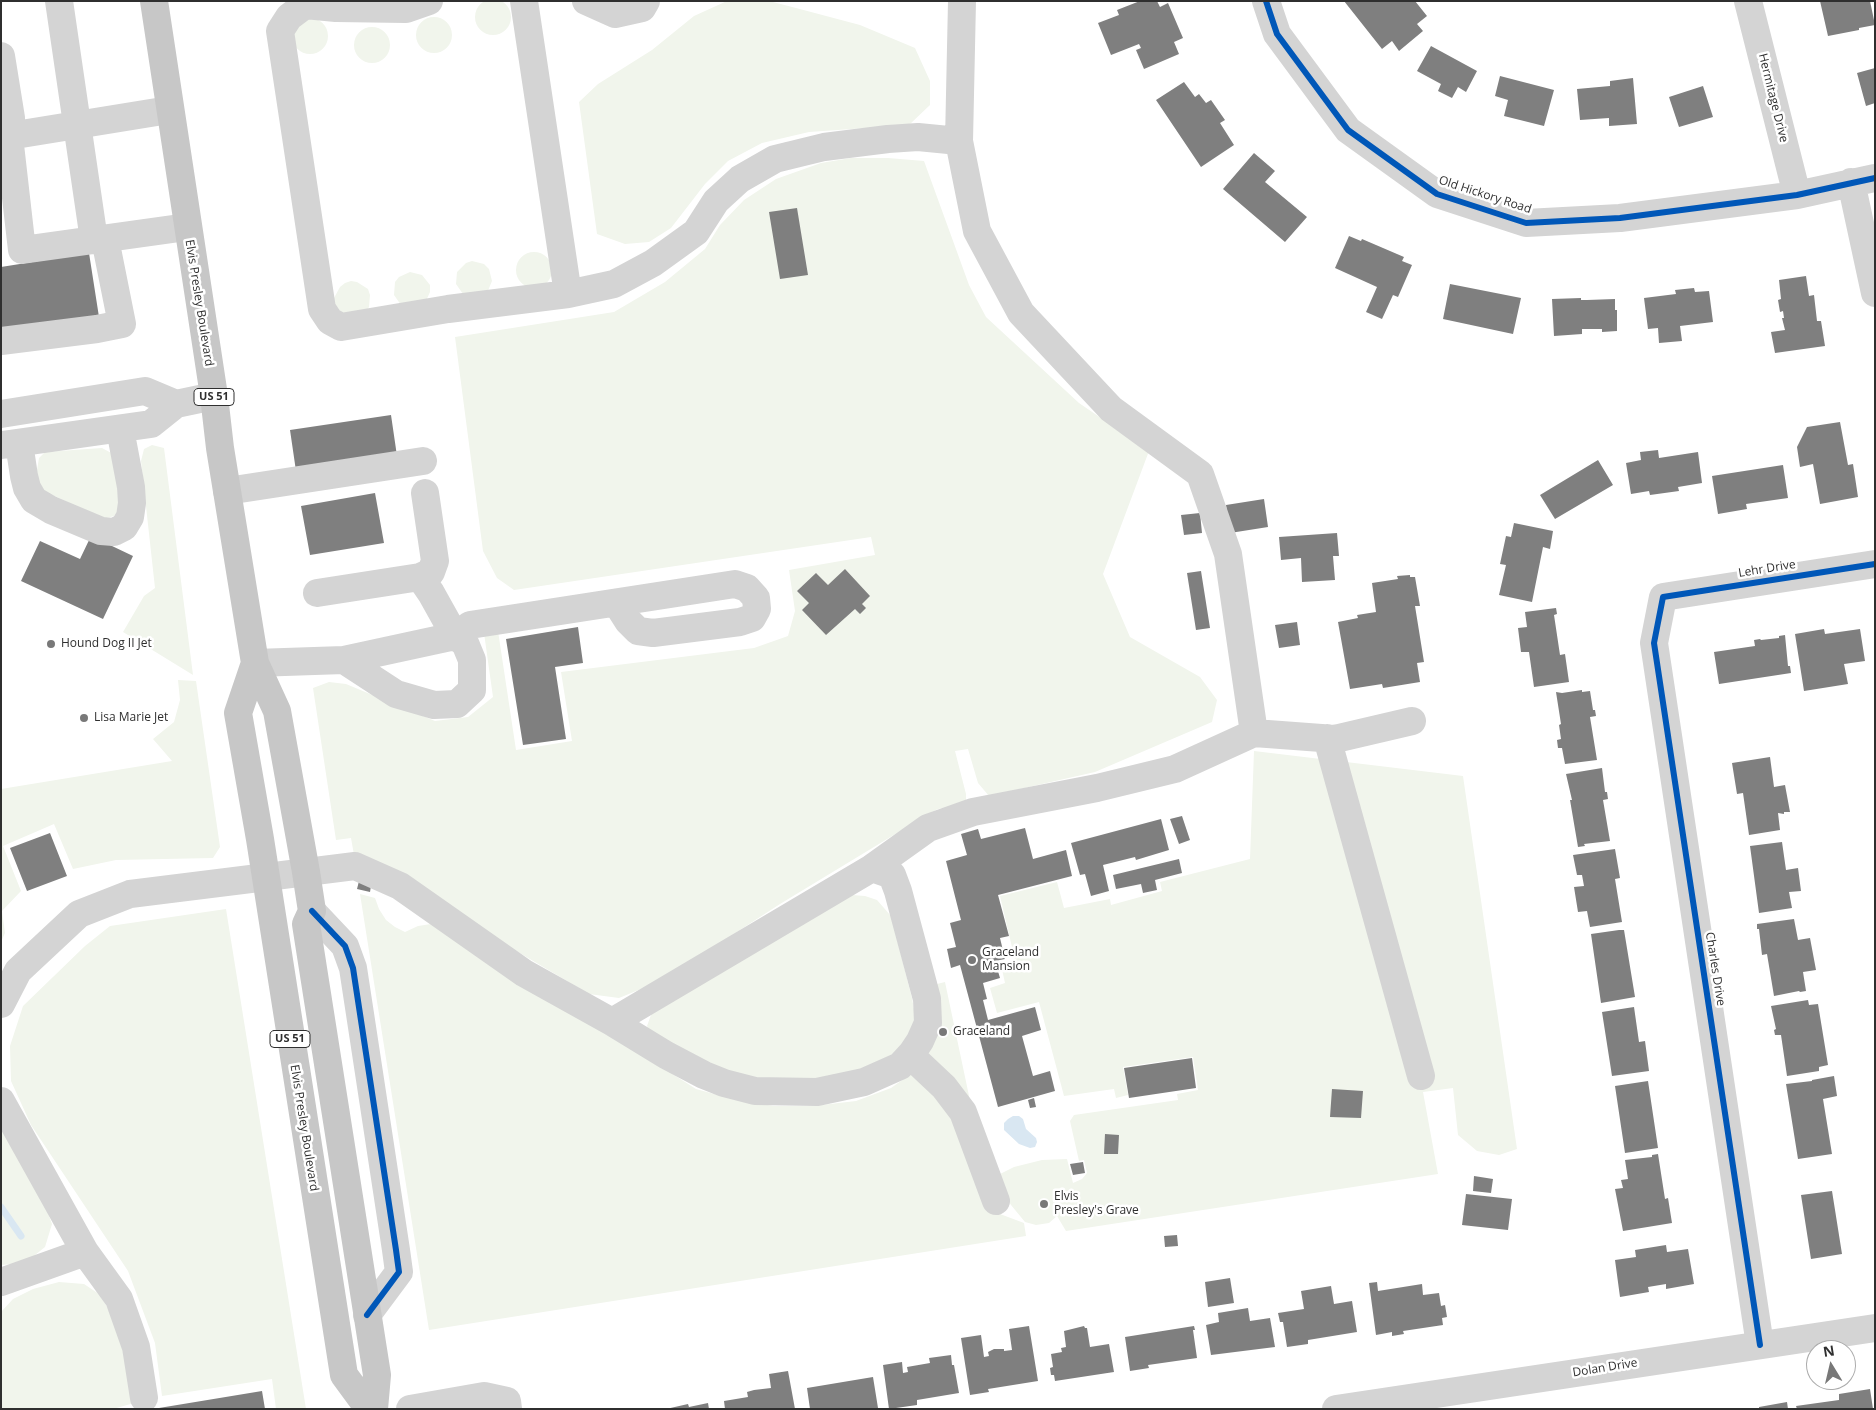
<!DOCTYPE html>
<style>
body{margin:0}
#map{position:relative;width:1876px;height:1410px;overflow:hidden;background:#fff;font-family:"Open Sans",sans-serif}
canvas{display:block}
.frame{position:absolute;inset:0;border:2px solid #2f2f2f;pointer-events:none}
.north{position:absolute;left:1806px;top:1340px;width:50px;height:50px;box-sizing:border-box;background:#fff;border:1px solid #acacac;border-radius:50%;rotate:351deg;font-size:14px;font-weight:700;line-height:20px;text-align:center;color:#2f2f2f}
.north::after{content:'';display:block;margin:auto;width:18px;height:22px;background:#787878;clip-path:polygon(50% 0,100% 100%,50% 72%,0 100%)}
</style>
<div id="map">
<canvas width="1876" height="1410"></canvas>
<div class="frame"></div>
<div class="north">N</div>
</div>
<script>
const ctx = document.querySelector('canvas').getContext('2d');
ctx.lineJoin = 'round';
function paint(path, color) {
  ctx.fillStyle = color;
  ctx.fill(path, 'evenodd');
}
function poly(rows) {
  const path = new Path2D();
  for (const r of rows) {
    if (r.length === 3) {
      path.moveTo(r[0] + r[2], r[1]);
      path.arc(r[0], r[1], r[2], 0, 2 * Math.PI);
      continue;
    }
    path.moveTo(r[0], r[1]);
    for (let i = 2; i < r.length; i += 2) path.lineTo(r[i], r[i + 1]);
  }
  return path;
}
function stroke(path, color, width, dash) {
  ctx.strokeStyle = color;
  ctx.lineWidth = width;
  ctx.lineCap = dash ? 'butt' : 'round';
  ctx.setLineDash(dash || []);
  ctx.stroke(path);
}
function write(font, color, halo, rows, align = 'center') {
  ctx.font = font + ' "Open Sans",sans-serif';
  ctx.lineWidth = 5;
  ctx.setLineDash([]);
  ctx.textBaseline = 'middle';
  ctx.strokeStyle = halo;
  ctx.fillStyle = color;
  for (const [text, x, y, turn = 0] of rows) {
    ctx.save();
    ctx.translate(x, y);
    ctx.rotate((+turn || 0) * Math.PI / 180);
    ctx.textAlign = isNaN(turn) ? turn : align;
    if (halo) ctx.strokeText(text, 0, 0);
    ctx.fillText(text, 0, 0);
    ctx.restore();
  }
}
const green = poly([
 [493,17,18],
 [727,1,769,1,796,8,860,25,915,48,930,81,930,105,909,125,809,132,762,143,728,161,705,184,671,228,649,242,625,244,597,234,579,102,598,84,652,50,694,16],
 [434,35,18],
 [310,36,18],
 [372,45,18],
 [851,158,888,158,924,161,969,285,986,317,1079,403,1149,451,1103,574,1130,637,1200,677,1217,700,1212,722,1095,772,989,796,978,783,968,749,955,751,966,794,966,801,962,805,938,809,930,813,780,904,663,980,619,998,589,994,354,855,351,838,336,840,313,688,329,682,346,684,435,721,468,717,493,697,484,633,498,631,516,750,572,741,561,672,754,648,788,636,795,611,789,570,875,555,871,537,514,590,497,578,483,551,455,337,614,312,665,282,705,249,720,225,744,200,776,179,821,163],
 [534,270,18],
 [472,261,484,264,489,269,492,281,487,293,463,294,456,284,457,272,466,263],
 [410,272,422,275,430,285,430,292,425,303,401,305,394,295,395,282,399,277],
 [351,281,357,282,368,289,370,295,369,307,365,313,342,314,335,304,334,298,340,287,345,283],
 [152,445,164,448,193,675,123,632,144,596,155,588,141,461,144,449],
 [102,448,115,455,119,510,114,516,103,519,44,491,37,480,37,470,39,458,45,452],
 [178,680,196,681,220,847,213,858,116,860,73,869,54,824,3,846,21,891,2,911,5,933,1,942,1,789,172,761,153,739,174,722,180,700],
 [1254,751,1463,776,1517,1149,1499,1155,1477,1151,1458,1135,1453,1088,1423,1092,1438,1174,1066,1231,1057,1216,1049,1223,1036,1225,1025,1222,1011,1205,994,1177,1014,1167,1042,1160,1067,1159,1073,1183,1082,1179,1087,1173,1084,1160,1079,1161,1070,1121,1074,1115,1178,1100,1177,1094,1198,1090,1193,1057,1123,1067,1128,1095,1116,1098,1114,1089,1064,1096,1039,1002,997,1013,990,988,1005,983,1001,965,1015,960,1000,896,1057,882,1064,908,1110,899,1111,905,1162,891,1160,882,1250,859],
 [360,894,375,898,379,909,386,920,395,927,405,932,418,926,431,924,440,926,696,1089,736,1100,774,1106,813,1106,856,1101,891,1088,919,1068,933,985,945,982,992,1205,1000,1214,1024,1223,1026,1236,429,1330],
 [852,895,865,896,877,900,891,916,912,998,916,1021,905,1046,871,1071,809,1084,737,1078,651,1033,647,1026,651,1015,657,1008],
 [226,909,306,1409,276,1409,272,1379,162,1396,155,1343,128,1271,31,1125,11,1081,10,1046,23,1006,85,946,110,926],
 [1,1125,41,1194,52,1224,45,1247,25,1263,1,1265],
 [59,1282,84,1284,99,1294,109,1310,127,1356,134,1403,113,1409,1,1409,1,1312,13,1299,33,1289]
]);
const water = poly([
 [1013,1116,1019,1116,1023,1119,1026,1129,1036,1138,1037,1142,1035,1147,1030,1148,1019,1144,1004,1130,1004,1123,1008,1119]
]);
const stream = poly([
 [1,1207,21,1236]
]);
const building = poly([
 [1140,1,1157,1,1160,7,1168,3,1183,38,1174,42,1179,54,1144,69,1136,50,1141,48,1139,44,1111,55,1098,23,1119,15,1117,10],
 [1344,1,1415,1,1427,16,1417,24,1423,31,1399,51,1392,41,1382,49],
 [1820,1,1870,1,1875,25,1859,28,1859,30,1828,36],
 [1431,46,1477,71,1466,92,1458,87,1452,98,1438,91,1441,84,1417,71],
 [1875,68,1875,103,1866,106,1857,73],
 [1500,76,1554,90,1544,126,1504,116,1508,100,1495,96],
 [1633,78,1637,124,1609,126,1609,118,1580,120,1577,89,1610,86,1610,81],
 [1184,82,1195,97,1199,94,1206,103,1211,100,1225,120,1220,123,1234,145,1201,167,1156,100],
 [1703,86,1713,117,1679,127,1669,97],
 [1254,153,1275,171,1265,182,1307,217,1285,242,1223,189],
 [797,208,808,275,780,279,769,212],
 [1349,236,1361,241,1362,239,1404,257,1402,261,1412,265,1398,297,1393,295,1382,319,1366,312,1377,287,1335,268],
 [89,253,99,317,1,333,1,267],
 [1806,276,1809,296,1814,295,1817,321,1821,321,1825,346,1775,353,1771,332,1785,330,1782,318,1784,318,1783,311,1780,312,1778,300,1781,299,1779,280],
 [1450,284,1521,298,1513,334,1443,319],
 [1694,288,1695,292,1709,291,1713,322,1680,326,1682,341,1659,343,1658,328,1648,329,1644,298,1676,294,1675,290],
 [1581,298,1581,300,1587,300,1615,299,1615,310,1617,310,1617,331,1602,332,1602,329,1582,329,1582,334,1554,336,1552,299],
 [391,415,397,456,296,471,290,430],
 [1840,422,1848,465,1853,464,1858,497,1820,504,1813,464,1800,467,1797,447,1807,427],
 [1658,450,1659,458,1698,452,1702,483,1678,487,1679,491,1650,495,1649,491,1631,494,1626,463,1641,460,1640,452],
 [1598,460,1613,485,1555,519,1540,495],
 [1783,465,1788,498,1746,504,1747,509,1718,514,1712,476],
 [375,493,384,543,310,555,301,506],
 [1264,499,1268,527,1230,533,1226,505],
 [1200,513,1202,533,1184,535,1181,515],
 [1514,523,1553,531,1550,549,1543,547,1532,602,1499,595,1506,565,1500,564,1506,536,1511,537],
 [1337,533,1339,556,1333,556,1335,580,1302,582,1301,558,1281,560,1279,537],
 [91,536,133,556,103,619,21,581,40,541,80,559],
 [845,569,870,596,862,604,866,608,860,614,855,609,826,635,802,610,809,603,797,591,816,573,828,585],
 [1201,571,1210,628,1196,630,1187,573],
 [1410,575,1410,577,1415,577,1420,606,1415,606,1424,662,1417,663,1420,682,1383,688,1382,684,1350,689,1338,622,1358,618,1357,615,1376,612,1372,583,1398,579,1397,576],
 [1556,608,1557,614,1554,615,1560,655,1565,654,1569,682,1534,687,1529,652,1521,652,1518,628,1527,627,1525,612],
 [1297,622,1300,645,1279,648,1275,625],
 [578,627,583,663,555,667,566,739,523,745,506,639],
 [1824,629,1825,634,1860,629,1865,661,1844,664,1848,684,1804,691,1795,634],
 [1785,635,1788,666,1790,666,1791,673,1719,684,1714,652,1755,646,1754,640,1760,639,1761,640,1779,638,1779,636],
 [1582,690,1582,692,1590,691,1593,710,1595,710,1596,716,1590,717,1597,760,1565,764,1562,748,1558,748,1557,740,1561,739,1559,725,1561,724,1556,692,1562,693],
 [1770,757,1774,787,1785,785,1790,812,1784,812,1784,814,1778,813,1780,830,1749,835,1743,793,1737,794,1732,763],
 [1602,768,1605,792,1607,792,1608,799,1603,800,1610,841,1584,844,1585,846,1578,847,1570,800,1572,800,1566,774],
 [1182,816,1190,840,1179,844,1170,819],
 [1161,819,1169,850,1136,860,1135,857,1103,865,1109,891,1091,896,1085,874,1080,875,1071,843],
 [1025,828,1033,859,1066,850,1072,876,998,895,1009,936,1000,938,1005,959,995,961,1000,978,983,983,987,999,983,1000,988,1020,1035,1007,1041,1030,1022,1036,1033,1076,1050,1071,1055,1091,998,1107,960,965,951,968,947,949,956,947,950,923,961,920,946,861,967,855,961,834,978,829,981,839],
 [50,833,67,876,27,891,10,848],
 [1782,842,1786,870,1798,868,1801,891,1789,892,1792,908,1759,913,1750,846],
 [1615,849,1620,878,1615,879,1622,922,1590,927,1587,911,1578,912,1574,887,1584,886,1582,875,1577,875,1573,855],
 [1179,859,1182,873,1155,880,1157,890,1143,893,1141,884,1116,889,1113,875],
 [360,877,372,880,370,892,357,889],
 [1794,919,1798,940,1810,938,1816,970,1803,972,1806,991,1800,992,1799,991,1774,996,1767,954,1762,955,1759,929,1757,929,1757,924],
 [1619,930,1624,930,1635,997,1601,1003,1591,934],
 [1808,1000,1809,1005,1818,1004,1828,1065,1819,1067,1819,1071,1787,1076,1781,1035,1775,1035,1774,1030,1776,1029,1771,1006],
 [1634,1007,1639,1042,1645,1041,1649,1071,1612,1076,1602,1012],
 [1192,1058,1196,1088,1129,1098,1124,1068],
 [1834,1076,1837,1096,1823,1099,1832,1154,1798,1159,1786,1084,1812,1081,1812,1080],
 [1648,1081,1658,1148,1625,1153,1615,1086],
 [1332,1089,1363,1091,1361,1118,1330,1117],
 [1034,1098,1036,1107,1030,1108,1028,1100],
 [1105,1134,1119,1135,1118,1154,1104,1154],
 [1658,1154,1665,1199,1668,1198,1672,1223,1623,1231,1615,1189,1623,1188,1621,1180,1628,1179,1625,1160,1652,1157,1652,1155],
 [1083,1162,1085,1173,1073,1175,1070,1164],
 [1474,1176,1493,1179,1491,1193,1473,1191],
 [1832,1191,1842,1254,1811,1259,1801,1195],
 [1466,1194,1512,1199,1508,1230,1462,1225],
 [1177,1235,1178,1246,1165,1247,1164,1236],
 [1666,1245,1667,1252,1688,1249,1694,1284,1666,1289,1666,1284,1648,1287,1649,1292,1620,1297,1615,1260,1636,1257,1635,1250],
 [1230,1278,1234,1303,1208,1307,1205,1282],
 [1377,1282,1378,1291,1422,1284,1423,1295,1439,1293,1441,1306,1445,1305,1447,1317,1442,1318,1443,1325,1403,1331,1404,1334,1392,1336,1392,1332,1376,1335,1369,1283],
 [1331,1286,1334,1304,1352,1301,1357,1332,1308,1340,1308,1344,1287,1347,1283,1322,1280,1322,1278,1313,1304,1309,1301,1291],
 [1248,1308,1250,1321,1270,1318,1275,1347,1211,1355,1206,1325,1219,1322,1218,1313],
 [1029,1326,1038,1381,988,1389,989,1392,970,1395,961,1338,981,1335,984,1357,989,1356,988,1352,994,1349,1004,1349,1004,1351,1012,1350,1009,1329],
 [1084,1326,1085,1328,1087,1328,1090,1347,1109,1344,1114,1372,1055,1381,1054,1375,1051,1375,1050,1368,1053,1367,1051,1354,1062,1352,1061,1348,1066,1347,1064,1331],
 [1194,1326,1195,1330,1193,1330,1197,1358,1148,1365,1149,1368,1130,1371,1125,1337],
 [951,1355,952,1365,954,1365,959,1393,917,1400,917,1405,889,1409,883,1365,902,1362,903,1373,908,1372,907,1367,930,1363,929,1358],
 [788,1371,795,1409,725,1409,724,1401,748,1397,747,1392,754,1390,771,1388,769,1374],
 [873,1377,878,1408,810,1409,807,1388],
 [1870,1389,1873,1409,1797,1409,1796,1406,1839,1400,1839,1394],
 [262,1391,265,1409,159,1409,159,1408],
 [1787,1402,1788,1409,1759,1409,1759,1407],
 [708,1403,709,1409,666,1409,688,1404,689,1407]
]);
const minor = poly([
 [59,1,94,240],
 [429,1,406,9,336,8,305,5,289,17,280,31,322,309,330,321,341,327,448,309,568,294,524,1],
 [586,1,615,14,642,8,646,1],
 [962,1,959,141,977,231,1021,313,1111,409,1200,474,1228,554,1254,733],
 [1266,1,1277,34,1348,130,1437,194,1526,223,1620,218,1797,195,1875,178],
 [1748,1,1797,195],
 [1,56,11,118,9,136,169,110],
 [1,137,9,136,22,250,187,227],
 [1851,182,1875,293],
 [568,294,614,284,653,263,696,232,716,201,740,179,775,159,824,147,888,139,918,137,959,141],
 [1,341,97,329,122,324,105,239],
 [1,414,145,391,176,404],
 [19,443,24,476,27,488,34,500,51,510,101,531,114,532,124,527,130,517,132,503,131,487,120,429],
 [2,445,151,424,176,404,214,396],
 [227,491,423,461],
 [420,577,431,572,435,561,425,493],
 [317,593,420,577,431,593,455,636,465,643,472,660,472,690,457,704,434,705,396,694,344,660],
 [255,663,344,660,455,636,470,625,735,584,747,588,756,598,757,609,752,618,740,622,653,633,638,631,628,621,621,610,619,602],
 [1327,738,1421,1076],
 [872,868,928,828,973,812,1097,788,1175,769,1254,733,1335,739,1412,721],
 [312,911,345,946,353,968,396,1250,399,1272,367,1315],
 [1,1004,18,971,79,914,130,894,355,866,400,886,524,973,612,1022,666,1055,704,1075,724,1083,755,1091,817,1092,864,1082,900,1066,912,1053,920,1041,928,1023,927,999,898,891,892,875,872,868,612,1022],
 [910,1055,944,1087,963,1112,996,1201],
 [1,1101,85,1252,119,1299,136,1347,144,1398],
 [1,1282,85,1252],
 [1760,1345,1654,643,1663,597,1875,564],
 [410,1409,484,1396,507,1401,508,1409],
 [1336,1409,1875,1328]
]);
const major = poly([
 [154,1,214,396,220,448,255,663,277,711,306,872,312,911,306,924,377,1375,374,1409],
 [255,663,238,713,260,839,344,1375,369,1409]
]);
const cycleway = poly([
 [1266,1,1277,34,1348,130,1437,194,1526,223,1620,218,1797,195,1875,178],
 [312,911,345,946,353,968,396,1250,399,1272,367,1315],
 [1760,1345,1654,643,1663,597,1875,564]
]);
const markers = [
 [51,644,5,"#787878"],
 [84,718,5,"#787878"],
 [972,960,5,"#787878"],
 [943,1032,5,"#787878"],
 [1044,1204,5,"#787878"]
];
const shields = [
 [214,397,40],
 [290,1039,40]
];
const shieldNames = [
 ["US 51",214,397],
 ["US 51",290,1039]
];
const streetNames = [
 ["Hermitage Drive",1773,98,76],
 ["Old Hickory Road",1485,195,18],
 ["Elvis Presley Boulevard",199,303,81],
 ["Lehr Drive",1767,569,-9],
 ["Charles Drive",1715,969,81],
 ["Elvis Presley Boulevard",304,1128,81],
 ["Dolan Drive",1605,1368,-9]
];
const poiNames = [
 ["Hound Dog II Jet",61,644],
 ["Lisa Marie Jet",94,718],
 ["Graceland",982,953],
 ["Mansion",982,967],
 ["Graceland",953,1032],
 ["Elvis",1054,1197],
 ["Presley's Grave",1054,1211]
];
paint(green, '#f1f5ec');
paint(water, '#d9e7f2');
stroke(stream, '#d9e7f2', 7);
paint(building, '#7f7f7f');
stroke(minor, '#d4d4d4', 28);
stroke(major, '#c7c7c7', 28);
stroke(cycleway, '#0057b8', 6);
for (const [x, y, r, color] of markers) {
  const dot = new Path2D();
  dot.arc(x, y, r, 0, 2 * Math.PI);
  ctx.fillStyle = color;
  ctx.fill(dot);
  stroke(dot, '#fff', 2);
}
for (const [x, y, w] of shields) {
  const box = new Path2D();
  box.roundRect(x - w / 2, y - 8.5, w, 17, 4);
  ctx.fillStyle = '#fff';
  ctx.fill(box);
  stroke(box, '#2f2f2f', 1);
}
write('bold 11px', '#2f2f2f', null, shieldNames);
write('12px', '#2f2f2f', '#fff', streetNames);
write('12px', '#2f2f2f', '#fff', poiNames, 'left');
</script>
